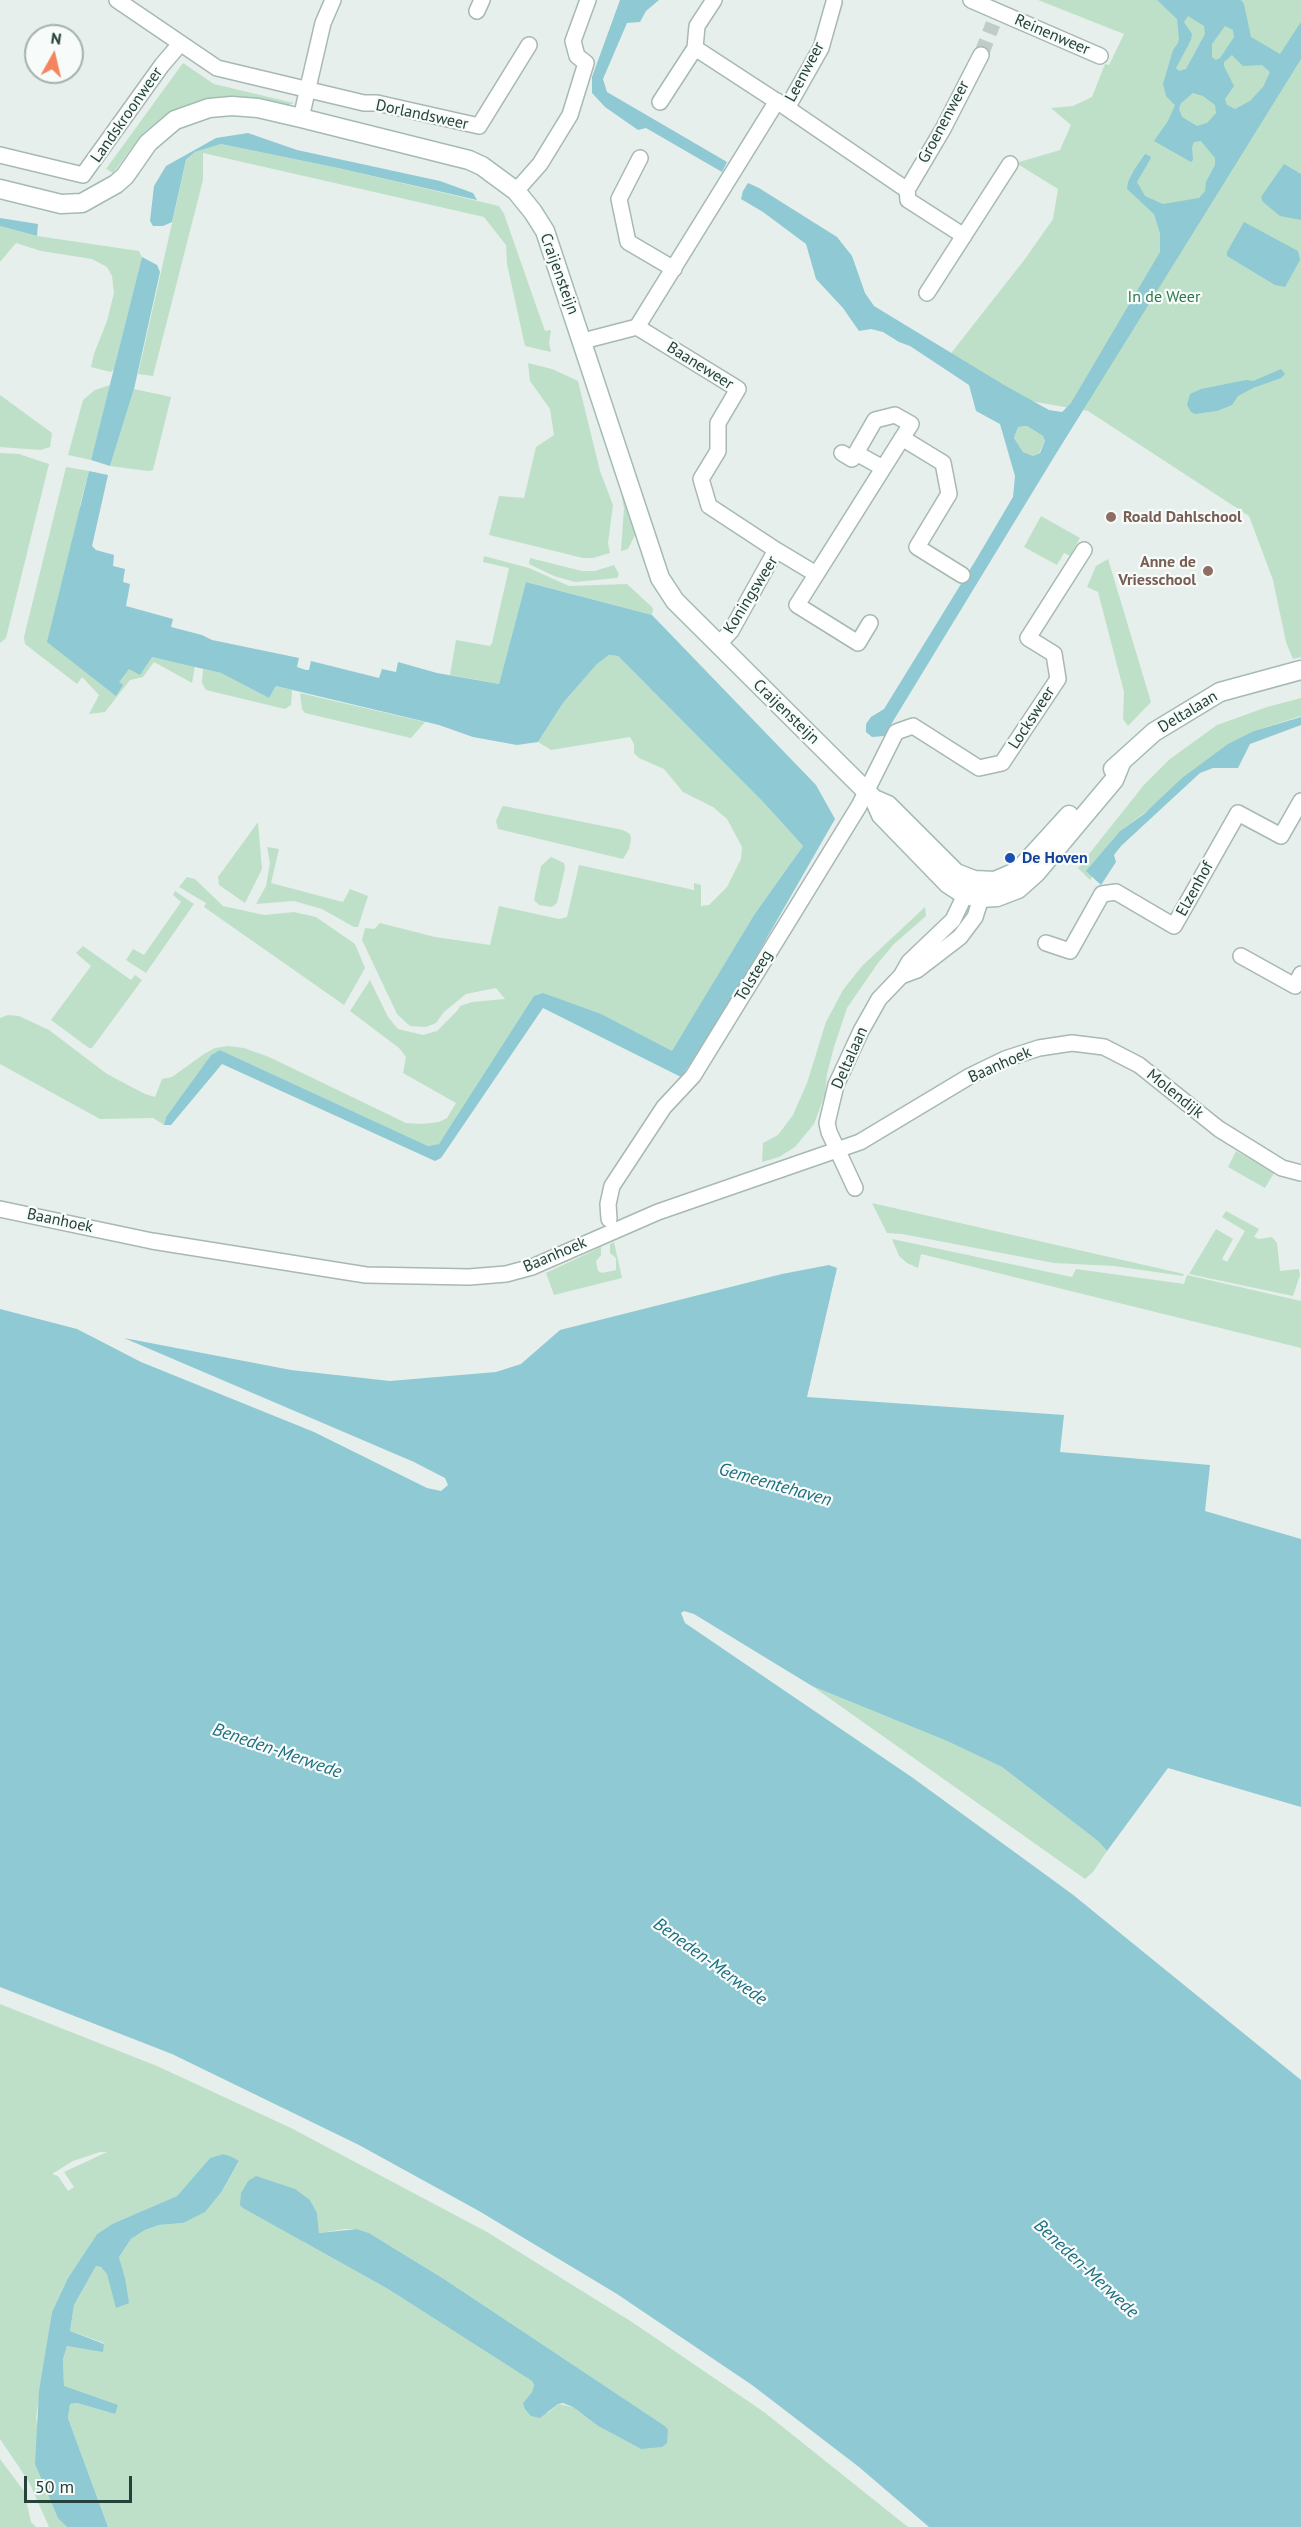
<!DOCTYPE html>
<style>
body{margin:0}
#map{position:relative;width:1301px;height:2527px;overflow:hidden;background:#e6efeb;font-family:"PT Sans",sans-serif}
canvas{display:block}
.north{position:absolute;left:24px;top:24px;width:60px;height:60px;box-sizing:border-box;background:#f7fbf9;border:2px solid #a3b1ad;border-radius:50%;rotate:8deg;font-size:16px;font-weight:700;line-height:24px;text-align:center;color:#24423a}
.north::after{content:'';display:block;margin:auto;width:21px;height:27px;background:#f4845f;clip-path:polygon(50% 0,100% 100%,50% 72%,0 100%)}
.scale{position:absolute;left:24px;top:2476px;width:108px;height:27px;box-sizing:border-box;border:3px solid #24423a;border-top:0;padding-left:8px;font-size:18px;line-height:21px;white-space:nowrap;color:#24423a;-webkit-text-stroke:4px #f7fbf9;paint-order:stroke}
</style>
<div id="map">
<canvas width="1301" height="2527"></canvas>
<div class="north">N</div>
<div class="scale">50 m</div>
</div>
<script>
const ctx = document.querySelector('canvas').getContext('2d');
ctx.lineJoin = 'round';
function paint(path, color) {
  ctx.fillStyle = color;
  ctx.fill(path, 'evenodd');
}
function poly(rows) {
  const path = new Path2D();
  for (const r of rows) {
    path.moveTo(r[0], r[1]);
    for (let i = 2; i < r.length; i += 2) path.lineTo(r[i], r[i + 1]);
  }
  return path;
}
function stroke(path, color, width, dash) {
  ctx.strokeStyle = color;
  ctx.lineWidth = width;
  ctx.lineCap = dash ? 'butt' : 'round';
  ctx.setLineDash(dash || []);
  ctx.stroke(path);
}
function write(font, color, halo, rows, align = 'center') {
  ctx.font = font + ' "PT Sans",sans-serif';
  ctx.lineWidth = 4.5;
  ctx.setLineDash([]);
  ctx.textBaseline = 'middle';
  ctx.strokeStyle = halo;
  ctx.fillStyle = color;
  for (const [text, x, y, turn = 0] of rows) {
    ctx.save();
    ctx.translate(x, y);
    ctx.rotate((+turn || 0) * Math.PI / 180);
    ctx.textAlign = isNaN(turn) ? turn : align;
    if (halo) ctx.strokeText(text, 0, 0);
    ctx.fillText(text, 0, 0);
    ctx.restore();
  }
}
const green = poly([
 [1038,0,1157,0,1160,2,1163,0,1301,0,1301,657,1293,659,1286,642,1273,580,1249,516,1088,411,1018,399,948,357,1025,259,1053,219,1058,189,1016,163,1060,150,1071,125,1051,108,1073,106,1092,97,1105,64,1109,65,1124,34],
 [183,63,214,84,294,103,286,106,239,96,216,97,186,106,165,115,142,134,113,173,106,169],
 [221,144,338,168,499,206,504,214,545,331,551,330,549,343,551,352,525,346,507,264,506,245,484,217,203,153,203,180,153,376,138,374,186,161,195,152],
 [0,226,37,236,139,251,142,257,114,369,111,372,91,367,94,354,107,321,114,293,112,276,107,267,92,259,41,251,16,243,0,262],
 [528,363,552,369,578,381,600,471,613,505,608,543,610,553,593,558,583,558,489,535,499,496,524,498,536,447,554,435,550,409,530,381],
 [110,385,91,460,68,455,83,400,95,390],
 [134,389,171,397,153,470,148,471,110,466],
 [0,395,52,433,50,447,41,450,0,447],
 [1027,426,1043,436,1045,441,1039,453,1033,456,1023,452,1014,438,1018,427],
 [0,453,19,454,49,464,6,638,0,643],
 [66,467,89,471,80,505,118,682,129,668,152,657,195,666,192,683,154,662,143,677,130,680,105,712,89,714,99,695,82,677,77,684,25,644,24,637],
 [623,491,636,533,628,549,621,551,624,508,621,492],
 [1041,516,1080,538,1070,556,1064,553,1057,565,1024,547],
 [484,556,529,568,569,586,627,584,653,608,652,615,526,582,499,684,450,675,456,640,490,646,492,643,509,568,483,562],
 [530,558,582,571,595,571,614,565,619,574,617,578,575,582,554,576,529,564],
 [1108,559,1151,702,1128,726,1123,719,1124,692,1098,592,1087,587,1096,566],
 [609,655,618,656,765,804,803,846,754,915,672,1052,543,993,439,1144,428,1146,220,1050,211,1055,166,1117,164,1125,153,1118,100,1119,0,1064,0,1018,8,1015,19,1016,49,1030,107,1074,145,1094,155,1097,162,1079,172,1077,204,1054,215,1048,228,1046,244,1048,269,1057,406,1123,422,1124,439,1122,447,1118,456,1103,403,1073,406,1057,399,1048,350,1011,370,980,388,1017,398,1029,423,1035,437,1031,458,1010,460,1006,472,1002,505,999,496,988,466,994,444,1012,436,1023,426,1027,410,1026,397,1014,362,940,365,928,374,929,380,923,435,937,490,945,499,906,559,919,567,917,579,865,694,890,694,883,701,885,701,906,709,905,727,887,741,859,742,847,727,819,713,807,683,792,664,769,639,758,634,753,634,744,630,737,551,750,538,742,563,703,597,664],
 [203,669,221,673,269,698,276,686,292,690,291,705,285,709,206,690,202,683],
 [300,693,425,722,411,738,305,713,302,709],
 [1301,698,1301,716,1254,731,1120,831,1087,871,1093,876,1090,880,1078,868,1143,786,1170,759,1217,725,1267,707],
 [504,806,623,830,630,834,631,839,629,849,623,859,498,829,496,821,502,807],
 [258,822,262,869,245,903,219,885,218,877],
 [267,847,279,849,271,883,343,902,350,889,368,896,358,927,354,927,322,909,294,901,256,904,266,886,270,863],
 [551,857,564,863,565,868,557,903,552,907,539,905,534,900,541,866],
 [187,877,195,879,223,906,264,915,294,912,316,917,355,944,365,968,344,1005,204,907,206,903,179,887],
 [175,891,194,904,146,973,126,960,133,949,144,955,181,902,173,895],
 [925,907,926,916,894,944,878,963,847,1008,834,1047,827,1074,825,1094,814,1124,795,1147,779,1157,762,1162,763,1143,778,1135,793,1115,807,1083,826,1022,843,990,862,966],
 [83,946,131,980,135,975,142,980,92,1048,89,1048,51,1020,91,966,76,953],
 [1236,1151,1274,1173,1265,1188,1228,1167],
 [872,1203,1184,1274,1183,1276,1114,1266,1054,1263,902,1234,887,1233],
 [1226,1211,1259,1229,1254,1237,1259,1239,1272,1237,1277,1243,1280,1271,1299,1269,1300,1275,1293,1296,1189,1274,1216,1229,1233,1239,1222,1259,1227,1262,1245,1231,1222,1217],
 [892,1239,1072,1277,1076,1269,1184,1284,1187,1275,1301,1301,1301,1348,921,1254,918,1268,907,1263,899,1256],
 [614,1242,622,1278,554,1295,546,1273,601,1247,601,1255,596,1261,598,1271,602,1273,616,1270,616,1258,610,1253,610,1244],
 [812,1686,947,1741,1002,1767,1098,1841,1107,1851,1093,1872,1085,1879],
 [0,2004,157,2066,291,2128,487,2232,632,2322,764,2412,908,2527,108,2527,68,2418,69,2410,70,2404,77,2403,115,2414,64,2386,63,2359,67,2346,103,2351,104,2343,70,2331,74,2305,96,2266,101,2267,107,2273,111,2286,125,2278,119,2257,131,2239,145,2230,159,2225,183,2223,222,2191,239,2162,230,2156,223,2154,210,2158,177,2196,112,2224,97,2234,68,2278,52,2312,36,2418,58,2517,67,2527,49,2527,29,2482,0,2439],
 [100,2152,107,2152,64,2172,74,2187,68,2191,58,2176,52,2174,73,2161],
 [310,2200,317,2213,319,2233,345,2229,357,2229,369,2233,444,2279,665,2426,641,2449,598,2426,573,2407,558,2404,548,2413,523,2403,532,2392,534,2385,532,2381,388,2289,302,2241],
 [0,2459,24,2491,31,2522,36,2527,0,2527]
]);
const water = poly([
 [620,0,659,0,646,11,640,22,627,23,603,79,607,92,727,162,722,172,646,128,638,130,605,107,592,93,592,77],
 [1157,0,1241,0,1244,4,1251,37,1280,54,1301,22,1301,59,1054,457,884,736,872,737,866,732,866,724,871,717,884,709,977,558,1013,497,1015,476,1000,424,976,411,969,385,910,346,899,342,883,332,871,329,859,331,843,308,816,279,806,244,763,212,741,199,743,191,748,183,759,188,837,237,852,256,865,293,874,306,1004,385,1049,410,1062,412,1071,403,1160,252,1160,233,1154,214,1127,189,1128,182,1134,170,1145,154,1150,156,1151,158,1137,182,1145,196,1163,204,1199,198,1205,191,1206,182,1215,165,1215,158,1201,141,1194,142,1192,147,1193,160,1191,162,1154,141,1168,121,1175,105,1166,96,1163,84,1173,50,1178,43,1179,38,1177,19],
 [1188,16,1204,26,1205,34,1186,69,1179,71,1176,68,1191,40,1192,34,1184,22],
 [1225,26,1233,30,1234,37,1220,58,1216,60,1212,57,1212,44],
 [1232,55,1243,66,1262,65,1270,72,1263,87,1250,101,1235,109,1227,105,1225,99,1234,86,1224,66,1224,62],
 [1193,93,1203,96,1215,105,1216,113,1207,123,1197,126,1182,117,1179,109,1181,103],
 [1027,426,1043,436,1045,441,1040,453,1033,456,1023,452,1014,438,1018,427],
 [248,133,297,150,440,181,473,193,477,200,338,168,221,144,195,152,186,160,172,222,163,226,153,226,150,221,154,186,166,166,216,138],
 [1284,164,1301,174,1301,220,1280,216,1263,202,1261,197],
 [0,218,38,224,37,236,0,226],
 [1244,222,1298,251,1300,260,1285,287,1275,285,1227,256,1227,252],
 [142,257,157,265,160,272,134,389,110,466,91,460],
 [1281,369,1285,374,1281,378,1253,388,1238,396,1232,405,1217,411,1195,414,1191,412,1187,405,1190,394,1201,389,1246,380,1253,381],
 [89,471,108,475,92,546,96,550,114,555,113,566,125,569,123,582,130,584,126,606,173,619,171,627,202,635,212,640,299,658,297,667,306,670,309,670,311,661,379,678,382,669,396,672,398,662,437,673,499,684,526,582,652,615,816,785,835,819,717,1025,681,1077,543,1008,441,1158,435,1161,222,1064,171,1125,164,1125,166,1117,211,1055,220,1050,428,1146,439,1144,534,996,543,993,601,1014,672,1051,754,915,803,846,765,804,618,656,609,655,597,664,563,703,538,742,517,745,473,737,439,725,276,686,269,698,221,673,152,657,140,675,129,669,119,682,123,685,116,696,47,642],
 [1301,717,1301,725,1250,744,1238,768,1213,768,1200,773,1121,846,1114,855,1116,862,1101,885,1086,871,1120,831,1144,814,1182,778,1228,744,1254,731],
 [829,1265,837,1268,807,1397,1064,1415,1060,1452,1210,1465,1205,1511,1301,1539,1301,1807,1168,1768,1107,1851,1098,1841,1002,1767,947,1741,812,1686,694,1614,684,1611,681,1613,685,1623,913,1778,1072,1894,1301,2080,1301,2527,929,2527,859,2467,752,2385,617,2294,479,2211,359,2145,172,2054,0,1987,0,1309,77,1329,141,1362,314,1432,427,1488,441,1491,448,1485,445,1478,414,1462,124,1338,291,1370,390,1381,496,1372,521,1364,560,1330,782,1274],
 [223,2154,230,2156,239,2161,222,2191,205,2212,183,2223,159,2225,145,2230,131,2239,119,2257,125,2278,129,2303,116,2308,107,2274,101,2267,96,2266,74,2305,70,2331,104,2344,103,2352,67,2346,63,2359,64,2386,118,2405,115,2414,77,2403,70,2404,68,2418,108,2527,67,2527,58,2518,35,2464,39,2391,52,2312,68,2278,97,2234,112,2224,177,2196,210,2158],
 [256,2176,295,2189,310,2200,317,2213,319,2233,357,2229,369,2233,444,2279,665,2426,668,2430,667,2443,662,2447,641,2449,598,2426,573,2407,563,2403,558,2404,540,2418,531,2416,525,2409,523,2403,532,2392,534,2385,532,2381,388,2289,243,2208,240,2205,241,2193,248,2181]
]);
const streetTunnel = poly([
 [981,55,993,24]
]);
const street = poly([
 [117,0,217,68,364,103,377,103,479,126,529,45],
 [971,0,1100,56],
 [477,11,482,0],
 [695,48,787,108,821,48,834,2],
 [660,102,695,48,697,26,714,0],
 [787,108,907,190,908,200,964,236],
 [301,118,323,23,333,0],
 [0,155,83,175,162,65,180,44],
 [640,158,619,199,628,242,674,269],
 [907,190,943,129,981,55],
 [516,191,540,164,570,115,586,63,577,56,573,41,588,0],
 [927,293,1010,164],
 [637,327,738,389,718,423,718,451,701,479,709,506,776,550],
 [583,341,637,327,777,101],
 [902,438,943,463,949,494,917,547,962,575],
 [842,453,852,459,856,453],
 [870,623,858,643,797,605,911,424,895,415,875,420,856,453,883,468],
 [718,645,731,631,776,550,816,574],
 [1046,943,1070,951,1102,894,1116,892,1174,926,1238,813,1281,836,1301,801],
 [1241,956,1295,986,1301,974],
 [901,976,917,970,960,937,975,917,981,898],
 [855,1188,829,1132,827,1123,836,1085,861,1031,879,999,901,976,909,962,953,920,965,895],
 [0,1209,152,1241,366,1275,469,1277,506,1274,532,1267,658,1212,860,1142,970,1076,1005,1059,1039,1048,1072,1043,1104,1047,1139,1065,1219,1129,1282,1168,1301,1173],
 [609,1219,608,1204,612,1186,664,1107,693,1076,859,806,896,732,913,726,979,768,1002,763,1058,679,1054,654,1028,638,1084,550]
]);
const secondary = poly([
 [0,189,61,204,82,203,116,184,125,176,148,143,175,120,209,108,232,106,258,108,301,118,469,160,482,166,516,191,533,212,545,231,660,578,675,601,865,790,874,799,881,815,948,884,965,895,981,898,997,897,1018,889,1036,873,1114,780,1121,763],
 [1113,769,1154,732,1220,692,1301,670],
 [874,799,888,805,956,873,974,880,995,881,1018,871,1069,815]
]);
const markers = [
 [1111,517,6,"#8d6e63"],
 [1208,571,6,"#8d6e63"],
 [1010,858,6,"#1a4fb4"]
];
const streetNames = [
 ["Reinenweer",1052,35,23],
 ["Leenweer",805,72,-62],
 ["Landskroonweer",127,115,-55],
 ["Dorlandsweer",422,115,12],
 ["Groenenweer",944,122,-62],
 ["Craijensteijn",559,274,70],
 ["Baaneweer",700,366,32],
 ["Koningsweer",751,595,-58],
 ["Craijensteijn",786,712,44],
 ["Deltalaan",1188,712,-31],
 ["Locksweer",1032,718,-57],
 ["Elzenhof",1195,889,-61],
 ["Tolsteeg",754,976,-59],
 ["Deltalaan",850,1058,-66],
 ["Baanhoek",1000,1065,-24],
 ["Molendijk",1175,1094,39],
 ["Baanhoek",60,1221,12],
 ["Baanhoek",555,1255,-23]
];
const parkNames = [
 ["In de Weer",1164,297]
];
const educationNames = [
 ["Roald Dahlschool",1123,517],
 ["Anne de",1196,562,"right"],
 ["Vriesschool",1196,580,"right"]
];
const transitNames = [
 ["De Hoven",1022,858]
];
const waterNames = [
 ["Gemeentehaven",775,1485,16],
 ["Beneden-Merwede",277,1751,19],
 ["Beneden-Merwede",710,1962,36],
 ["Beneden-Merwede",1086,2269,43]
];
paint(green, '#bfe0c8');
paint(water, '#8ec9d4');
stroke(streetTunnel, '#bfccc8', 15, [15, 8]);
stroke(street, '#a8b8b2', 18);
stroke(secondary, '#a4bbb3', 21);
stroke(street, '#fff', 15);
stroke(secondary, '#fff', 18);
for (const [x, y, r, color] of markers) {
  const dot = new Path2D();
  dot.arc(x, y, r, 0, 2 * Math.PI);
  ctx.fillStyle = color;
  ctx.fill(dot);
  stroke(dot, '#f7fbf9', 2);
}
write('16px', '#24423a', '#f7fbf9', streetNames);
write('16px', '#2d7a4b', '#f7fbf9', parkNames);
write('bold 16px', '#785e54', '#f7fbf9', educationNames, 'left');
write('bold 16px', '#164399', '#f7fbf9', transitNames, 'left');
write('italic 18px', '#1c6f80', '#f7fbf9', waterNames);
</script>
